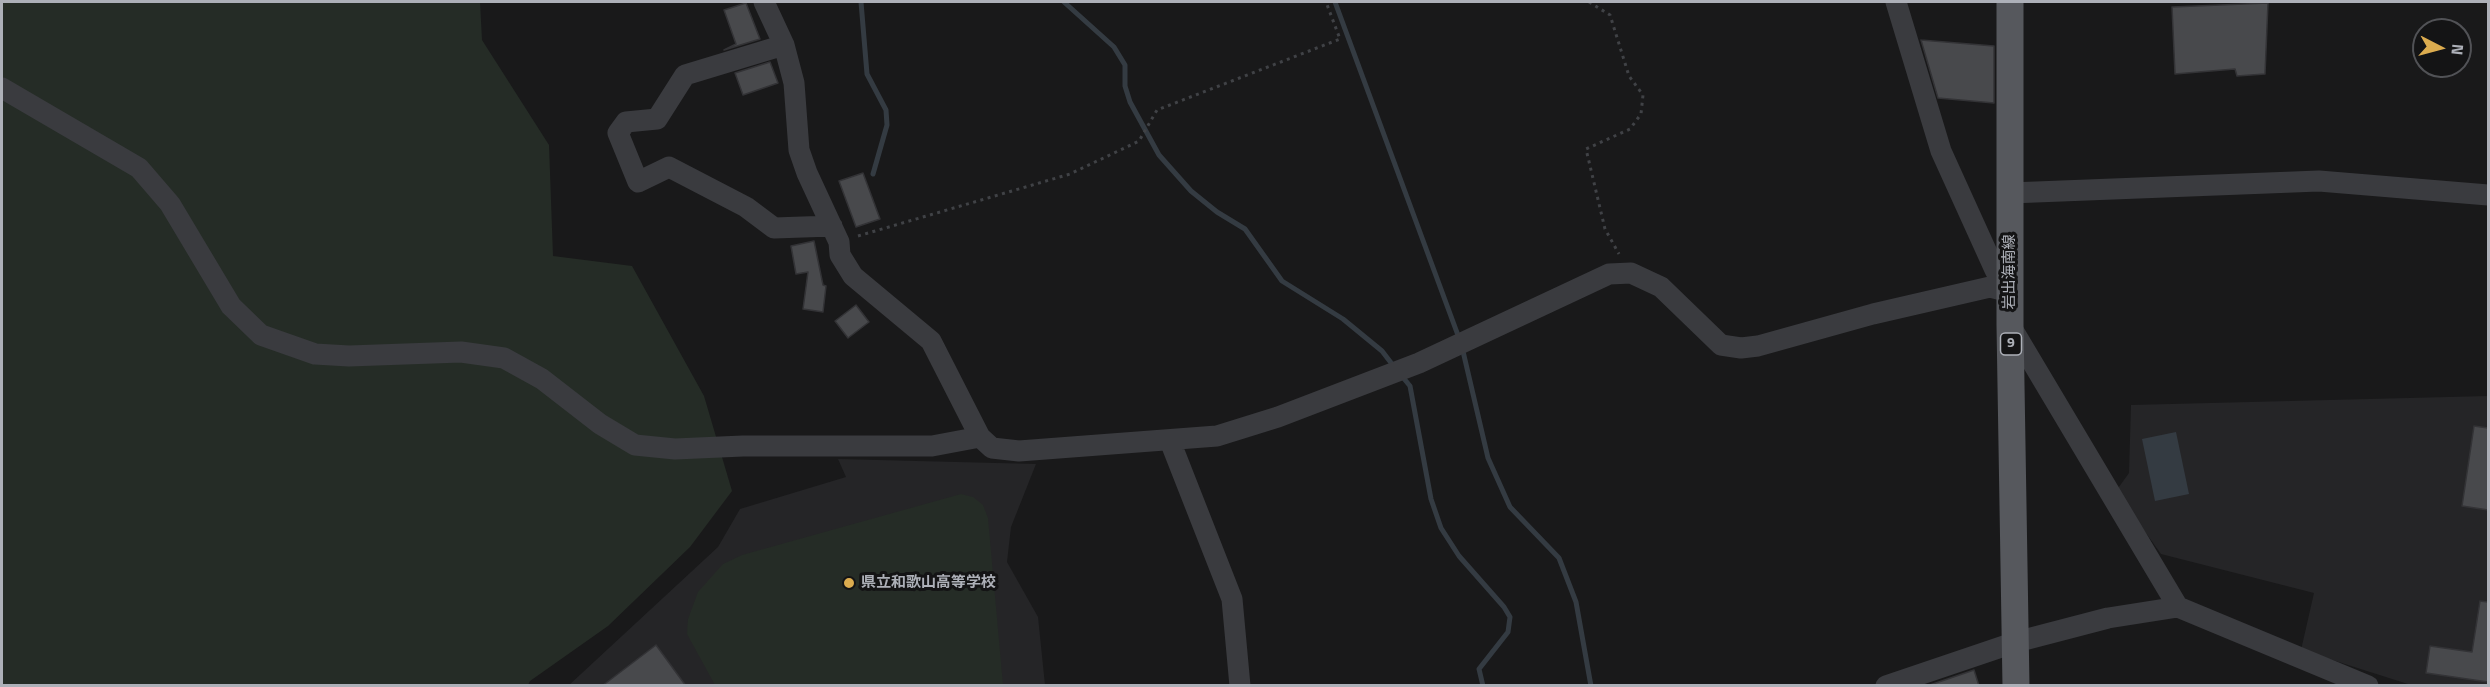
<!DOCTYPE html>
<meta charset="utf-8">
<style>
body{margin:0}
#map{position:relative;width:2490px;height:687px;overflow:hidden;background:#19191a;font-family:"Titillium Web",sans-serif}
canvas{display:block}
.frame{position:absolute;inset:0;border:3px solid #adb0b8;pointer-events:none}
.north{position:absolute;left:2412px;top:18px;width:60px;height:60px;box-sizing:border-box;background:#141415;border:2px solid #515256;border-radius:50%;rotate:96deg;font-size:16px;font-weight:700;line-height:24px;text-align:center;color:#adb0b8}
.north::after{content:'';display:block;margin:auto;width:21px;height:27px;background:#dcac4f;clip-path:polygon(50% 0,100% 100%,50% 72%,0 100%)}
</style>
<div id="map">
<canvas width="2490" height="687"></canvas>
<div class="frame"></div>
<div class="north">N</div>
</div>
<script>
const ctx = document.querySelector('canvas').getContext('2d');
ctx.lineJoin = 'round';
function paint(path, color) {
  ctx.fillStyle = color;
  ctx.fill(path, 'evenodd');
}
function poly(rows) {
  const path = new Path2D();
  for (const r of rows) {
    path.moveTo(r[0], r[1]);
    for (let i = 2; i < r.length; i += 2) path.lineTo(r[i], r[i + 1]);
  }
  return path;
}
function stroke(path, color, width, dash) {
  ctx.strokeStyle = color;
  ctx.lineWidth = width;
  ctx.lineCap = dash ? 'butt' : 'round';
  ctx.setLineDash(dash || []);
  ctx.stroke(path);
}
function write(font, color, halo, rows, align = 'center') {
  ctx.font = font + ' "Titillium Web","Noto Sans JP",sans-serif';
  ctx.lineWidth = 6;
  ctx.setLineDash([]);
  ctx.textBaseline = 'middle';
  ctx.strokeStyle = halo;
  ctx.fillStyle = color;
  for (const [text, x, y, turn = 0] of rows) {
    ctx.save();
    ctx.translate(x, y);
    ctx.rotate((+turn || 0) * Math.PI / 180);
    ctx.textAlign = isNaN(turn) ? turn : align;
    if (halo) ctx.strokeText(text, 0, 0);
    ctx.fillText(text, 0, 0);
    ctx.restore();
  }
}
const built = poly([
 [2488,396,2488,685,2411,685,2301,650,2314,593,2161,554,2116,491,2129,473,2131,405],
 [838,459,1036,464,1011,527,1007,562,1038,617,1045,685,568,686,718,547,740,509,846,477]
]);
const green = poly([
 [2,2,480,2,482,40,549,145,553,256,632,266,704,396,732,491,690,547,608,626,530,681,528,685,2,685],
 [961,494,973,497,983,505,988,518,1003,685,715,685,687,634,688,619,698,592,723,564,742,555]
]);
const water = poly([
 [2176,432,2189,494,2155,501,2142,439]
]);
const stream = poly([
 [861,2,867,74,886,110,887,125,873,174],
 [1064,2,1114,47,1125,65,1125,86,1130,102,1159,155,1191,191,1217,212,1245,229,1282,281,1343,319,1382,351,1395,368],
 [1335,2,1459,338],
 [1462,347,1488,458,1510,507,1559,558,1576,602,1591,686],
 [1401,375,1410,386,1431,499,1441,528,1459,556,1504,607,1510,617,1508,632,1479,669,1483,686]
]);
const building = poly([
 [746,3,760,39,724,50,736,44,724,10,746,3],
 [2268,3,2265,74,2237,76,2235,69,2175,74,2172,7,2268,3],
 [1921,40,1994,46,1994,103,1938,98,1921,40],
 [770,62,778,83,743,95,735,73,770,62],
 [863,173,880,219,856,227,839,181,863,173],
 [814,241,823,285,826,286,823,312,803,309,808,272,796,274,791,246,814,241],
 [856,305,869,322,848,338,835,321,856,305],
 [2474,426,2488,428,2488,510,2462,506,2474,426],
 [2480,601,2488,602,2488,682,2426,673,2430,646,2472,652,2480,601],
 [656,645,686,686,602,686,656,645],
 [1974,670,1979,686,1927,686,1974,670]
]);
const path = poly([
 [1589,2,1610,15,1629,76,1643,95,1641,114,1630,129,1586,149,1605,229,1619,254],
 [858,236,1070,174,1139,141,1157,110,1340,39,1326,2]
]);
const minor = poly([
 [764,2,784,45,794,83,799,150,807,173,839,242,840,255,853,276,931,341,980,437,992,448,1019,451,1217,436,1278,417,1419,363,1609,274,1631,273,1661,287,1721,345,1741,348,1758,346,1873,314,1990,287,2010,292],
 [1896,2,1941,151,1995,270,2010,292],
 [784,45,685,75,657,119,626,122,618,133,638,182,669,167,746,207,774,228,832,226],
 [2,88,139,168,170,204,231,306,261,335,315,354,349,356,461,352,504,358,542,379,600,424,635,445,675,449,743,446,932,446,980,437],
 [2010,193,2319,181,2488,195],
 [2010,325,2178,607],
 [1170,441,1232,599,1240,686],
 [1886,686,2016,642,2108,618,2178,607,2368,686]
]);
const major = poly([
 [2010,2,2010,325,2016,686]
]);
const markers = [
 [849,583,6,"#dcac4f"]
];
const shields = [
 [2011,344,21]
];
const shieldNames = [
 ["9",2011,344]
];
const streetNames = [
 ["岩出海南線",2010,272,-90]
];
const poiNames = [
 ["県立和歌山高等学校",861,583]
];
paint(built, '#252527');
paint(green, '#252c26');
paint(water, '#343b42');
stroke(stream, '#343b42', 5);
paint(building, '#48494c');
stroke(building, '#333336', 1.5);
stroke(path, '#404246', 3, [3, 4.5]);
stroke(minor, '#3a3b3f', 21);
stroke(major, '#56585d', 27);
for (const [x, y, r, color] of markers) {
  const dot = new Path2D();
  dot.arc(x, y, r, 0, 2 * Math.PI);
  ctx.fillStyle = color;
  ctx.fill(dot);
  stroke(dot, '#141415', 2);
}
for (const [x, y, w] of shields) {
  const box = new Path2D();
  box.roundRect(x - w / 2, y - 11, w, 22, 4.5);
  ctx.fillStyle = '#141415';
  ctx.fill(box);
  stroke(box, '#adb0b8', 1.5);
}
write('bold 14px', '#adb0b8', null, shieldNames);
write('15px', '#adb0b8', '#141415', streetNames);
write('bold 15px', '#adb0b8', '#141415', poiNames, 'left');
</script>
